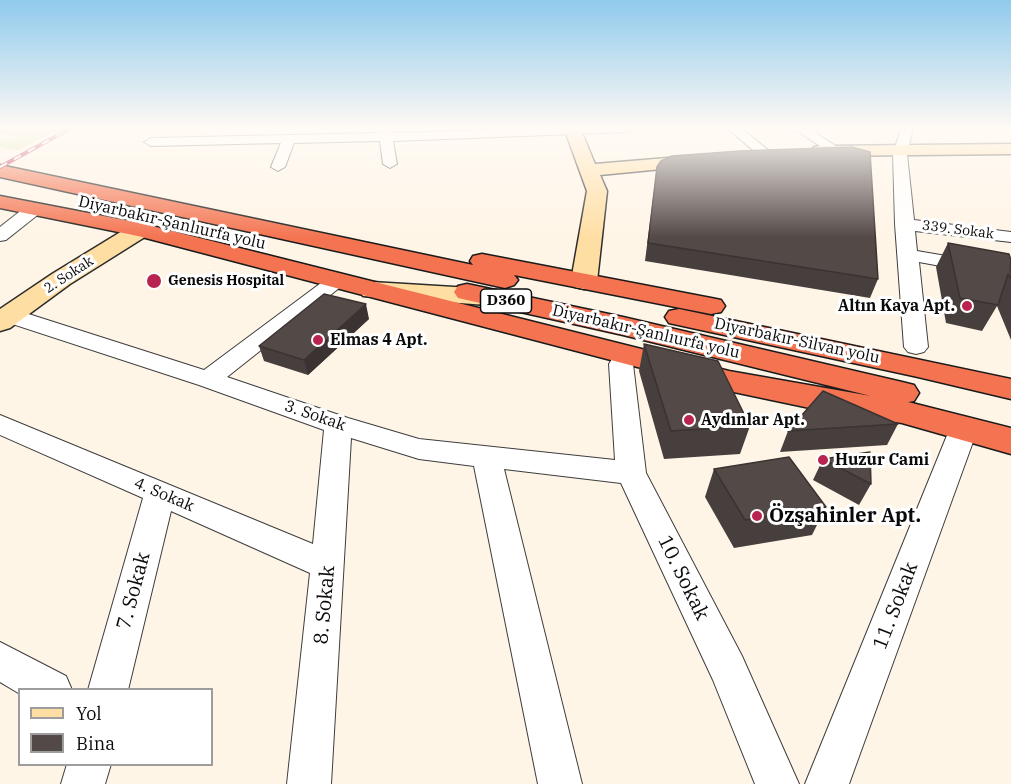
<!DOCTYPE html>
<meta charset="utf-8">
<style>
body{margin:0}
#map{position:relative;width:1011px;height:784px;overflow:hidden;background:#fff5e7;font-family:"IBM Plex Serif",serif}
canvas{display:block}
.legend{position:absolute;left:18px;top:688px;width:195px;height:78px;box-sizing:border-box;background:#fff;border:2px solid #9d9d9d;margin:0;padding:8px 10px;list-style:none;font-size:18px;color:#0a0a0a}
.legend li{display:flex;align-items:center;gap:12px;height:30px}
.legend b{width:30px;border:2px solid #9d9d9d}
</style>
<div id="map">
<canvas width="1011" height="784"></canvas>
<ul class="legend">
<li><b style="height:8px;background:#ffdea3"></b>Yol</li>
<li><b style="height:16px;background:#534947"></b>Bina</li>
</ul>
</div>
<script>
const ctx = document.querySelector('canvas').getContext('2d');
ctx.lineJoin = 'round';
function paint(path, color) {
  ctx.fillStyle = color;
  ctx.fill(path, 'evenodd');
}
function poly(rows) {
  const path = new Path2D();
  for (const r of rows) {
    path.moveTo(r[0], r[1]);
    for (let i = 2; i < r.length; i += 2) path.lineTo(r[i], r[i + 1]);
  }
  return path;
}
function stroke(path, color, width, dash) {
  ctx.strokeStyle = color;
  ctx.lineWidth = width;
  ctx.lineCap = dash ? 'butt' : 'round';
  ctx.setLineDash(dash || []);
  ctx.stroke(path);
}
function write(font, color, halo, rows, align = 'center') {
  ctx.font = font + ' "IBM Plex Serif",serif';
  ctx.lineWidth = 6;
  ctx.setLineDash([]);
  ctx.textBaseline = 'middle';
  ctx.strokeStyle = halo;
  ctx.fillStyle = color;
  for (const [text, x, y, turn = 0] of rows) {
    ctx.save();
    ctx.translate(x, y);
    ctx.rotate((+turn || 0) * Math.PI / 180);
    ctx.textAlign = isNaN(turn) ? turn : align;
    if (halo) ctx.strokeText(text, 0, 0);
    ctx.fillText(text, 0, 0);
    ctx.restore();
  }
}
const green = poly([
 [0,128,62,128,16,151,0,147,0,140,5,141,18,137,0,132]
]);
const street = poly([
 [382,128,394,128,393,133,552,128,633,128,627,132,393,141,397,164,390,168,383,164,380,141,294,143,285,167,278,171,271,167,281,143,151,146,144,142,151,138,380,133,382,128],
 [727,128,741,128,773,154,771,157,761,157,727,128],
 [793,128,808,128,842,150,840,153,830,153,793,128],
 [901,128,913,128,907,154,914,220,1011,232,1011,242,915,231,917,251,1011,267,1011,279,919,262,928,347,924,352,916,354,908,352,904,347,895,224,893,154,901,128],
 [34,204,42,209,40,213,6,240,0,241,0,227,28,205,34,204],
 [336,275,343,277,346,281,343,285,227,377,348,418,419,439,615,460,609,364,612,359,621,357,630,359,633,364,646,473,742,656,799,784,755,784,713,680,621,483,504,469,582,784,538,784,474,466,419,459,351,438,331,784,287,784,310,573,171,511,128,690,88,690,143,498,0,435,0,415,313,544,324,430,199,385,0,320,0,311,8,308,16,310,204,370,329,277,336,275],
 [964,419,974,421,978,428,849,784,805,784,950,428,954,421,964,419],
 [0,642,66,676,72,690,20,690,20,694,0,682,0,642],
 [67,764,111,764,105,784,61,784,67,764]
]);
const secondary = poly([
 [564,128,580,128,595,164,703,155,709,156,712,160,709,164,703,165,600,175,607,191,597,281,593,287,584,289,575,287,571,281,587,191,564,128],
 [1011,144,1011,154,820,156,814,155,811,151,814,147,820,146,1011,144],
 [140,223,148,225,151,230,148,235,70,284,10,328,0,331,0,309,52,274,132,225,140,223],
 [372,282,487,289,497,291,500,297,497,303,487,305,363,296,359,290,363,284,372,282]
]);
const highway = poly([
 [0,165,473,265,470,261,473,256,482,254,711,298,721,300,725,306,721,312,711,314,514,275,518,280,514,285,505,288,0,177,0,165],
 [0,196,140,223,729,371,871,396,623,335,458,298,454,292,458,286,467,284,623,317,902,382,914,385,919,393,914,401,908,402,1011,428,1011,454,902,423,824,411,729,391,138,236,0,208,0,196],
 [679,309,1011,379,1011,399,918,377,669,323,665,317,669,311,679,309]
]);
const rail = poly([
 [0,167,71,128]
]);
const wall = poly([
 [657,167,878,279,870,298,645,261],
 [948,243,1011,270,1011,340,997,306,982,331,946,323,936,267],
 [369,319,308,375,264,361,259,346],
 [644,344,750,426,740,454,664,459,639,371],
 [898,424,887,445,780,452,788,431],
 [823,459,871,484,859,505,813,480],
 [714,469,826,507,812,535,734,548,705,497]
]);
const shadedWall = poly([
 [366,304,369,319,308,375,304,360]
]);
const building = poly([
 [852,147,870,152,878,279,648,243,657,167,661,161,672,156,740,151,852,147],
 [948,243,1009,254,1011,260,1010,270,1011,270,1011,279,1008,274,998,305,960,298,948,243],
 [324,294,366,304,304,360,259,346,324,294],
 [644,344,718,361,750,426,671,431,644,344],
 [823,391,898,424,788,431,823,391],
 [870,452,871,484,823,459,870,452],
 [789,457,826,507,745,520,714,469,789,457]
]);
const markers = [
 [154,281,8,"#b8244f"],
 [967,306,6,"#b8244f"],
 [318,340,6,"#b8244f"],
 [689,420,6,"#b8244f"],
 [823,460,6,"#b8244f"],
 [757,516,6,"#b8244f"]
];
const farStreetnames = [
 ["339. Sokak",958,230,7],
 ["2. Sokak",69,275,-33]
];
const farPoinames = [
 ["Genesis Hospital",168,281]
];
const shields = [
 [506,301,51]
];
const shieldNames = [
 ["D360",506,301]
];
const streetNames = [
 ["Diyarbakır-Şanlıurfa yolu",172,223,13],
 ["Diyarbakır-Şanlıurfa yolu",646,332,13],
 ["Diyarbakır-Silvan yolu",797,341,12],
 ["3. Sokak",315,416,19],
 ["4. Sokak",164,495,23]
];
const poiNames = [
 ["Altın Kaya Apt.",955,306,"right"],
 ["Elmas 4 Apt.",330,340],
 ["Aydınlar Apt.",701,420],
 ["Huzur Cami",835,460]
];
const nearPoinames = [
 ["Özşahinler Apt.",769,516]
];
const nearStreetnames = [
 ["10. Sokak",683,578,64],
 ["7. Sokak",134,591,-75],
 ["8. Sokak",325,605,-85],
 ["11. Sokak",896,606,-69]
];
paint(green, '#dbe8b3');
stroke(street, '#3d3d3d', 2);
stroke(secondary, '#2c2c2c', 3);
stroke(highway, '#1b1b1b', 3);
paint(street, '#fff');
paint(secondary, '#ffdea3');
paint(highway, '#f47451');
stroke(rail, '#b8244f', 4);
stroke(rail, '#fff', 2, [8]);
paint(wall, '#473f3d');
paint(shadedWall, '#3a3332');
paint(building, '#534947');
stroke(building, '#3a3332', 1.5);
const sky = ctx.createLinearGradient(0, 0, 0, 238);
sky.addColorStop(0, '#90caed');
sky.addColorStop(0.54, '#fffaf4');
sky.addColorStop(1, '#fffaf400');
ctx.fillStyle = sky;
ctx.fillRect(0, 0, 1011, 238);
for (const [x, y, r, color] of markers) {
  const dot = new Path2D();
  dot.arc(x, y, r, 0, 2 * Math.PI);
  ctx.fillStyle = color;
  ctx.fill(dot);
  stroke(dot, '#fff', 2);
}
write('14px', '#0a0a0a', '#fff', farStreetnames);
write('bold 14px', '#0a0a0a', '#fff', farPoinames, 'left');
for (const [x, y, w] of shields) {
  const box = new Path2D();
  box.roundRect(x - w / 2, y - 12, w, 24, 4.5);
  ctx.fillStyle = '#fff';
  ctx.fill(box);
  stroke(box, '#0a0a0a', 1.5);
}
write('bold 15px', '#0a0a0a', null, shieldNames);
write('16px', '#0a0a0a', '#fff', streetNames);
write('bold 16px', '#0a0a0a', '#fff', poiNames, 'left');
write('bold 20px', '#0a0a0a', '#fff', nearPoinames, 'left');
write('20px', '#0a0a0a', '#fff', nearStreetnames);
</script>
